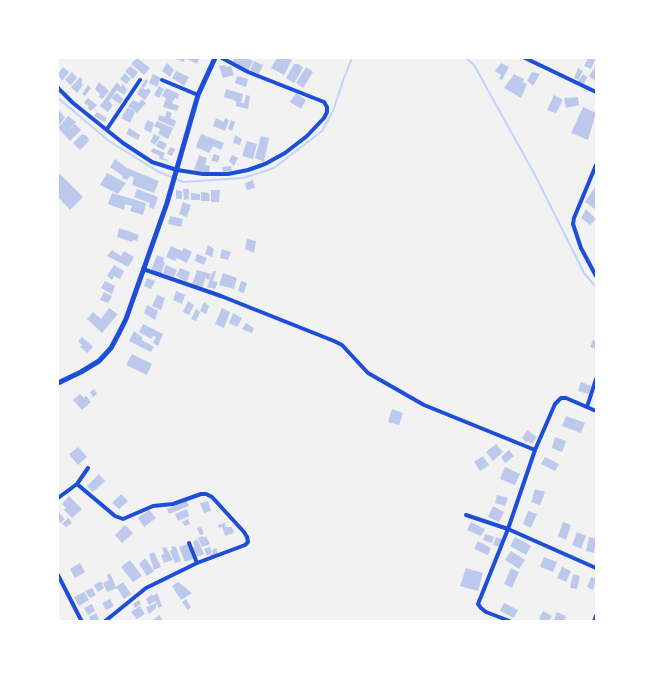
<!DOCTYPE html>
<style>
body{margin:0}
#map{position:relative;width:654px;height:679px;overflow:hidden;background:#f2f2f2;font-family:"Golos Text",sans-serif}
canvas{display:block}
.frame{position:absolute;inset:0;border:59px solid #fff;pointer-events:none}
</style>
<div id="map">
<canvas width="654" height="679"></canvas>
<div class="frame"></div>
</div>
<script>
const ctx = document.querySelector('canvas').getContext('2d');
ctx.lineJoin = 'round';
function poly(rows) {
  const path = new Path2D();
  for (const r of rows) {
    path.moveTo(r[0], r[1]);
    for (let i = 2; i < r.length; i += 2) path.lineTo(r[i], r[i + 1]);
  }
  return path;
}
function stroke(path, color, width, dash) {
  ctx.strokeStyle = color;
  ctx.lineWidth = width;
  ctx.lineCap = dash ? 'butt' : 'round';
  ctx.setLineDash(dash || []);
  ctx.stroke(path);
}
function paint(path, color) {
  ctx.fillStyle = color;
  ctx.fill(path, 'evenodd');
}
const stream = poly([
 [466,58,474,65,535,175,584,273,596,287],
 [58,98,109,141,157,171,183,182,243,178,274,168,322,131,333,111,344,78,352,58]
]);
const building = poly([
 [137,58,150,68,144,75,131,64],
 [173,58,199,58,197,64,185,58,184,62],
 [235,58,246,58,253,61,249,70,232,62],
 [277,58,286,58,292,60,284,75,271,68],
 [588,58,596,58,591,69,584,66],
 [254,61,263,65,259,74,250,71],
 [167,63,174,70,170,77,162,71],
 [501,63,509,67,502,80,499,79,501,75,495,71],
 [294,64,299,64,303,68,294,83,286,78],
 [225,65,226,67,231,66,234,75,223,78,219,66],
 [130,66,138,72,133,79,125,71],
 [596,66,596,82,589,76],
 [63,67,69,72,62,81,58,74],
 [306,67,313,72,303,88,296,83],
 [578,68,583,71,578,80,574,78],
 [176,71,189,77,184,86,172,78],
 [72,72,77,78,71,85,65,80],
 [532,72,540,74,533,86,527,81],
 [125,73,131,79,126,84,120,79],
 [153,74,161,78,157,87,149,83],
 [514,74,524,79,523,82,527,84,521,98,504,88],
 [583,74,587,77,584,84,578,81],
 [237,76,248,79,246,87,235,83],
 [80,77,83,80,81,82,83,85,77,93,71,87],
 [146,79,148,81,144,88,141,86],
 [99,82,109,91,102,99,99,97,100,94,95,89],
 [117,82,121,87,123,84,127,90,124,95,117,90,109,101,113,106,108,112,100,106],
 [88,85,91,88,85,96,82,94],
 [159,86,164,89,159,98,154,95],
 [141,87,146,90,148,88,151,91,145,100,137,94],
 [166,88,179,94,178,99,175,98,172,103,179,106,177,111,163,107,166,98,162,96],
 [226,89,243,94,241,103,244,103,246,95,250,96,248,109,236,106,236,101,224,97],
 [117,93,123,99,120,104,111,98],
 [296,93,306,100,301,109,290,102],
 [554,95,563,100,556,113,547,110],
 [578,97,579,105,566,108,564,98],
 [88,98,97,105,91,111,88,109,89,106,84,103],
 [142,99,146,103,137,113,128,106,133,100,139,103],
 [128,107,135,112,130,123,121,118],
 [583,107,596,113,588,140,571,133],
 [60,111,65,118,58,126,58,113],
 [167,111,172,113,170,118,176,121,174,127,158,120,159,115,165,117],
 [97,112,107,118,104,122,94,116],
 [68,116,76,122,68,131,75,124,81,130,70,141,58,128],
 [216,118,224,122,225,118,229,120,225,131,213,126],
 [147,120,154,123,151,133,144,129],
 [231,120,235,122,232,131,228,129],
 [157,121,173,128,168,139,158,134,160,129,154,126],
 [129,128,140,135,138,140,126,134],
 [82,134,87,136,89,141,80,150,73,143],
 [154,134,160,137,155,145,150,142],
 [201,134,224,143,221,150,213,146,209,153,196,147],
 [235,135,242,139,240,145,233,143],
 [261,136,269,138,264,162,255,158],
 [159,140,167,144,164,150,156,146],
 [247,141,257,144,253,159,242,156],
 [170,147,175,149,172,156,167,154],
 [153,148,165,153,163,158,168,160,168,161,159,159,160,156,151,152],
 [214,154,220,156,218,162,211,161],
 [199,155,207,158,205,165,210,166,209,173,194,170],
 [232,155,238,158,234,166,229,161],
 [115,159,127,168,159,181,154,193,132,185,134,177,130,176,127,180,122,178,123,176,110,167],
 [231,166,232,171,223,172,222,167],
 [58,172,83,197,70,210,58,197],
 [107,173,126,183,118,194,100,185],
 [253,180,255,188,247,190,245,183],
 [595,187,596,189,596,210,585,202],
 [137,189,158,197,154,209,149,207,150,203,134,197],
 [183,189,189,189,189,199,184,200],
 [176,190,182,191,182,199,176,199],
 [211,190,220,190,219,202,211,202],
 [201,192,209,193,210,201,201,201],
 [112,193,146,203,143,215,130,211,132,206,125,204,124,210,108,204],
 [191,193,200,194,200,200,191,200],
 [183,202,191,205,187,217,179,214],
 [586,209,596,219,590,225,581,218],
 [170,216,183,219,181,227,168,224],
 [119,228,139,235,137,241,133,240,132,242,117,237],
 [247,239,256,241,254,253,245,249],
 [208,245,214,249,212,257,205,254],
 [171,246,182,251,184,248,192,252,187,263,177,258,175,261,166,257],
 [222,249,231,252,228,260,220,258],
 [112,250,121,256,124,251,134,257,128,267,107,256],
 [197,254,207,258,204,265,195,261],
 [157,255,164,258,163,262,165,262,161,274,151,270],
 [114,265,124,271,120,279,114,276,112,280,107,276],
 [166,265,177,270,174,277,163,273],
 [180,268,190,272,187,282,176,276],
 [197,270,211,274,209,280,205,278,203,287,192,284],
 [213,271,216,271,213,281,218,282,215,289,207,287],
 [223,273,237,278,234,289,219,285],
 [147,278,155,281,151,289,144,286],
 [105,281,115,286,112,294,101,288],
 [241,281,247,283,244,293,238,291],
 [176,291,185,295,182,304,173,300],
 [104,292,112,296,108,303,100,300],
 [157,295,165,298,161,310,152,306],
 [188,301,194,305,189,315,183,312],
 [204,302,209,306,206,314,200,311],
 [147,305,158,311,155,320,144,313],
 [109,308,118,314,102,333,87,319,93,312,101,319],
 [222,308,230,312,224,328,215,324],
 [196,309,200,312,196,321,191,319],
 [233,313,242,318,237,327,229,323],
 [246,323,254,328,252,333,242,329],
 [143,324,163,334,158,346,153,343,156,337,153,336,151,339,139,332],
 [134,331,142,337,142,340,154,347,151,352,129,341],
 [82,337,93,347,87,353,79,346,83,346,78,341],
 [593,340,596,341,596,349,590,347],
 [132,354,152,364,147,375,126,365],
 [581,382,591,386,589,394,578,391],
 [94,389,97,394,93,397,90,392],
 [80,394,84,398,86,396,91,402,82,410,73,400],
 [392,409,403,413,399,425,388,422],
 [566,416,585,423,581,433,562,426],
 [527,430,537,437,532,444,528,441,527,443,522,438],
 [555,437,566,441,562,452,552,448],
 [496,444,503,452,493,461,486,452],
 [78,447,87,457,78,465,69,454],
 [509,450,514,456,505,463,501,457],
 [483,456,489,465,480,471,474,462],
 [545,457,559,464,555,471,541,464],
 [505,467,520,474,515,485,500,479],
 [99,474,105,481,93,492,87,486],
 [535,489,545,492,540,505,531,502],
 [121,494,128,501,119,509,112,503],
 [497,495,508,498,505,506,495,503],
 [69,496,82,509,72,518,64,510,66,508,62,504],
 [187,501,189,506,169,514,167,509],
 [208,501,211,511,204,513,200,503],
 [493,506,504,512,499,522,488,517],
 [187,509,189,516,178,521,175,514],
 [149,510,156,518,144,527,138,518],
 [528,511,537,514,531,528,523,524],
 [58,512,65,519,61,523,58,520],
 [68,518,72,523,66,527,62,524],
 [188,519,190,524,185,526,182,522],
 [471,522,485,529,481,536,467,530],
 [563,522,571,525,566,540,558,536],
 [225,523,226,527,232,527,234,533,225,536,222,527,219,528,218,525],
 [125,525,133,533,122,543,115,535],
 [201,527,204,534,200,535,197,528],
 [577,532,586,536,581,549,572,545],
 [485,534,494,537,492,543,483,540],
 [203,536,204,538,206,536,210,544,202,547,198,538],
 [496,537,502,539,499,547,493,545],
 [515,537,531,546,526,555,510,546],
 [589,537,596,539,594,553,586,551],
 [197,539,200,545,195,547,193,542],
 [478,541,491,548,488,555,474,549],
 [188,544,193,559,185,562,179,547],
 [200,545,204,554,197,557,193,548],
 [171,546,176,547,181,561,175,563,170,551,172,550],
 [166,547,173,560,164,563,161,555,164,554,162,548],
 [210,547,212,552,207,556,204,549],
 [216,548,218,554,211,557,210,554,213,553,212,550],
 [511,551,525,560,519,569,505,560],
 [154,552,161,567,154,570,149,554],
 [544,557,557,562,553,572,540,567],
 [145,558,154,571,147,576,139,564],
 [130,560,142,576,133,582,121,567],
 [80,563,85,572,75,578,70,569],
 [562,567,571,571,566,582,557,578],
 [466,568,483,573,478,591,460,586],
 [511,568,519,572,512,588,504,584],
 [110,573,116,587,123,582,131,594,124,599,117,588,107,592,103,583,109,580,107,575],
 [573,574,580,576,577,589,570,588],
 [591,577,596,579,593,590,587,587],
 [101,581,104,588,98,592,94,585],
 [178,582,192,593,181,600,172,586],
 [92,588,96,595,90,598,85,591],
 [84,592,89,600,79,606,74,597],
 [157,593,162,606,159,608,155,601,149,605,146,599,152,594,153,596],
 [110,599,114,606,106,610,102,603],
 [186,599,191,607,188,610,182,602],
 [139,600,141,604,135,608,133,604],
 [156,603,156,608,149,614,146,607],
 [504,603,518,610,514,618,500,611],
 [92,604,95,611,88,615,84,608],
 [140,606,145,614,137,619,131,612],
 [543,611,552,616,548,622,544,622,539,619],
 [557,612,566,616,564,622,553,622],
 [96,613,100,622,91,622,89,617],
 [159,615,164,622,151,622]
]);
const minor = poly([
 [525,58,596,92],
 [162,80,198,95],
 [58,88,73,103,123,143,152,162,177,170,203,174,228,174,248,170,265,164,285,153,307,136,324,118,327,112,327,107,324,102,248,72,222,58],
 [107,129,140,80],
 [596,165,574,218,573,224,581,248,596,276],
 [143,269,221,296,334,341,342,345,368,373,424,405,535,450,508,529,596,568],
 [587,407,596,379],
 [535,450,555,404,561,398,566,398,596,411],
 [77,484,115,516,123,519,153,506,173,504,201,494,206,494,212,497,244,532,247,537,248,542,245,545,197,563,146,588,104,622],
 [58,498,77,484,88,468],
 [466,515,508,529,478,604,481,608,486,612,512,622],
 [189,543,197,563],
 [58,575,82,622],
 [594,622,596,616]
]);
const tertiary = poly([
 [58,383,81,372,99,361,111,348,119,333,126,319,167,203,198,95,215,58]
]);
stroke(stream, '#bfd3fe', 2);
paint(building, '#bdc9ec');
stroke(minor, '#1d4ed8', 4);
stroke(tertiary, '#1d4ed8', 5);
</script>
